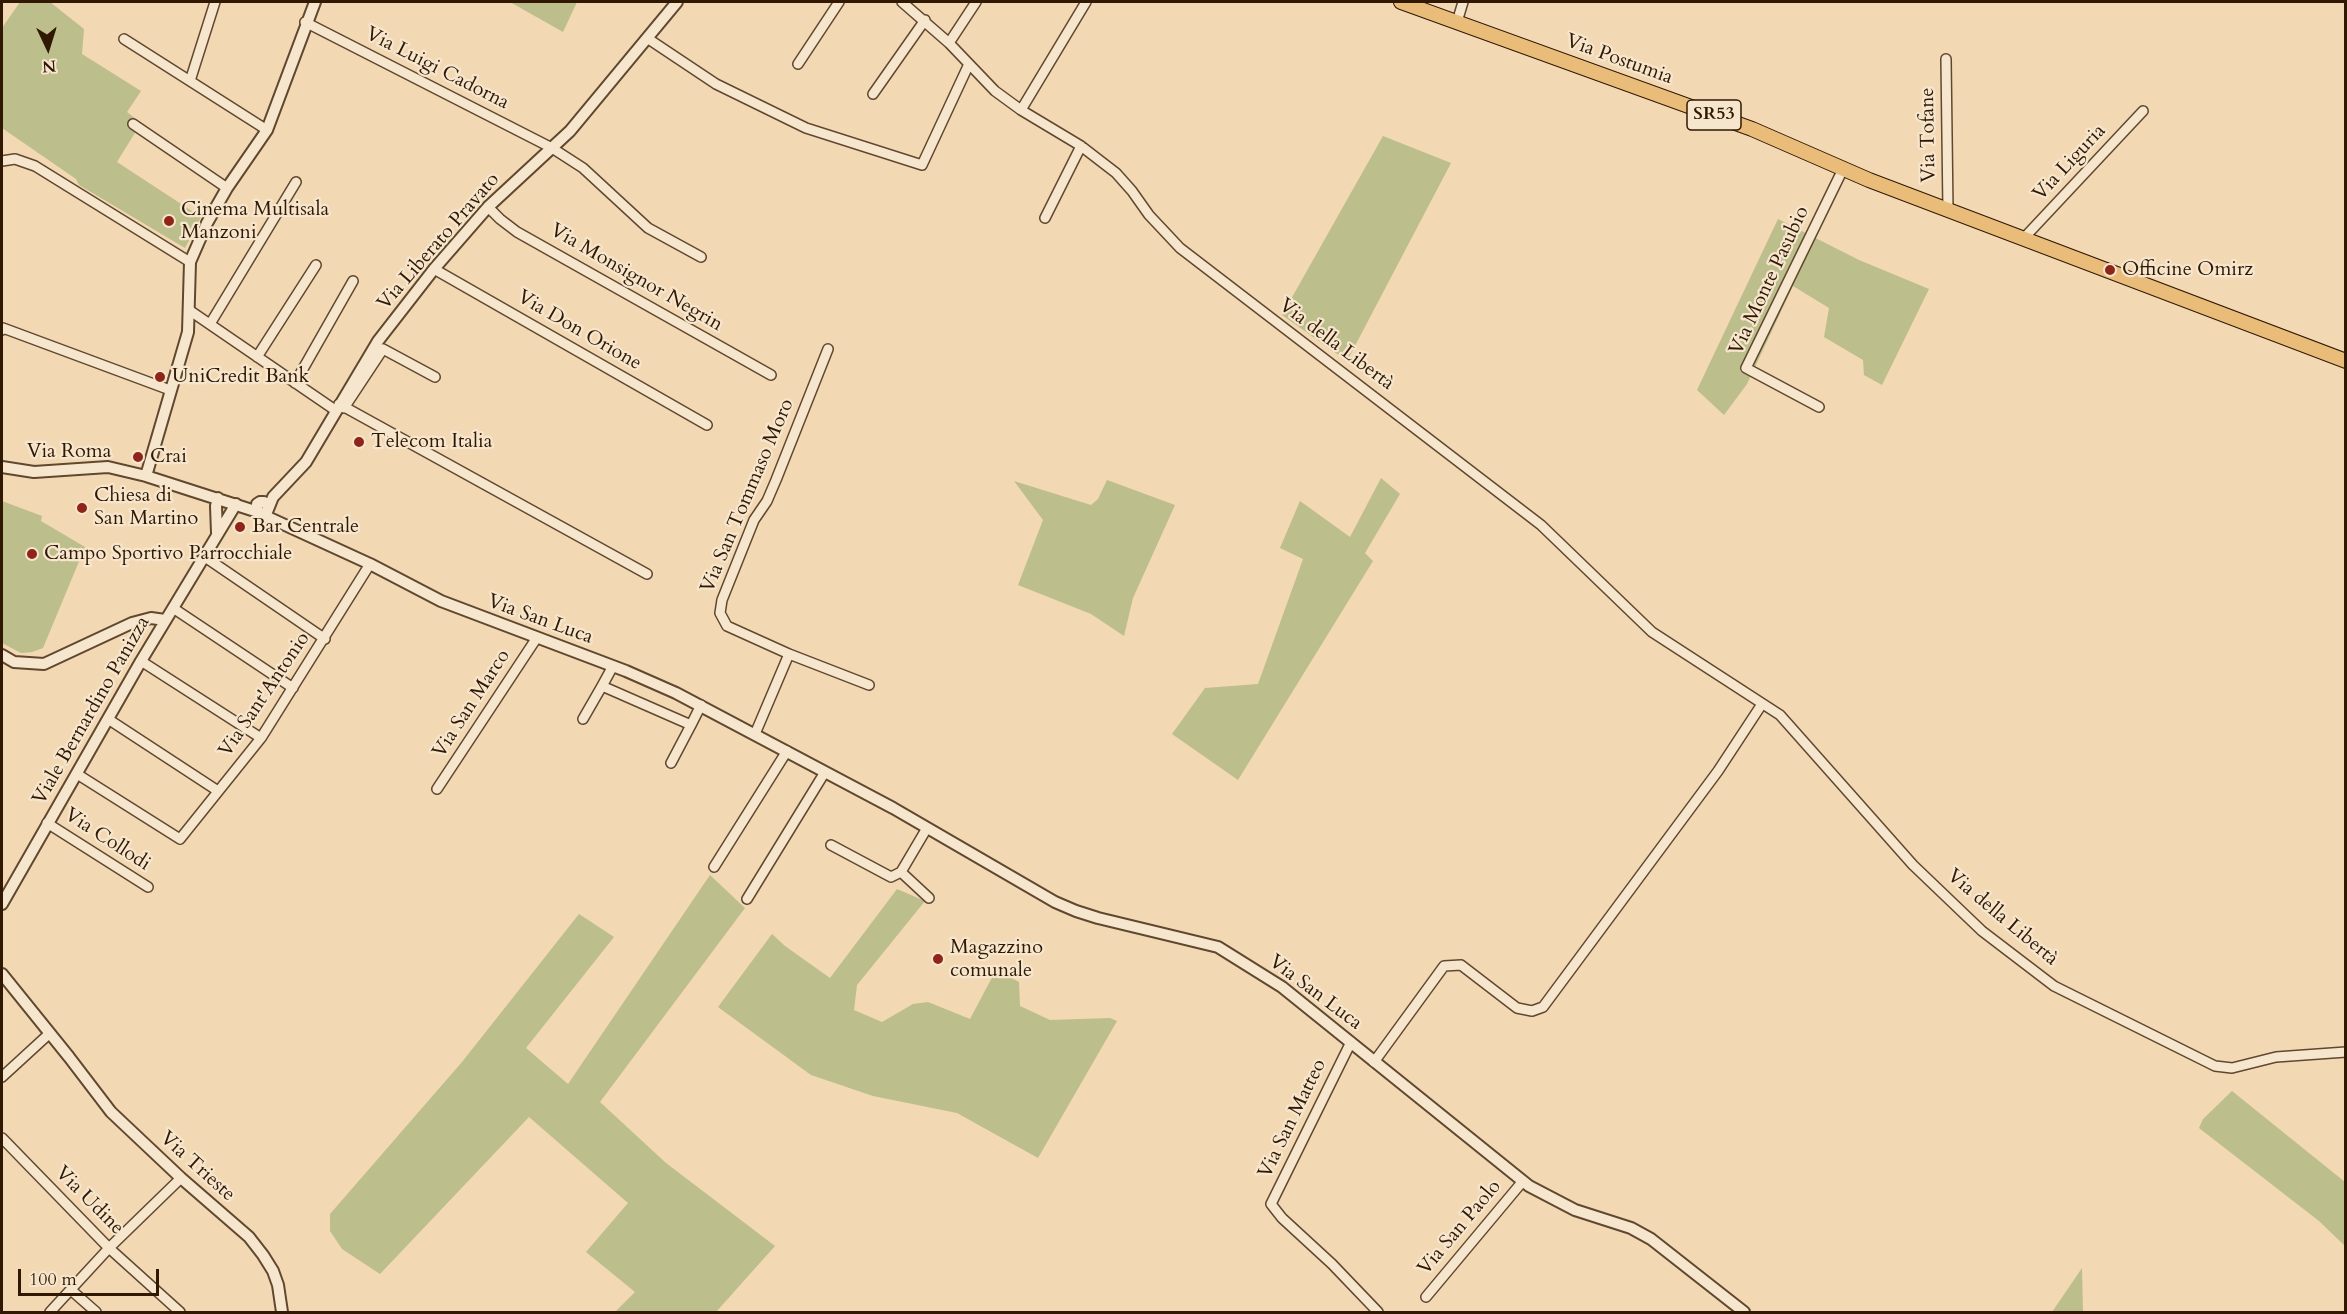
<!DOCTYPE html>
<meta charset="utf-8">
<style>
body{margin:0}
#map{position:relative;width:2347px;height:1314px;overflow:hidden;background:#f2d8b3;font-family:Cardo,serif}
canvas{display:block}
.frame{position:absolute;inset:0;border:3px solid #301803;pointer-events:none}
.north{position:absolute;left:18px;top:18px;width:60px;height:60px;-webkit-text-stroke:4px #f7e6ce;paint-order:stroke;rotate:176deg;font-size:16px;font-weight:700;line-height:24px;text-align:center;color:#301803}
.north::after{content:'';display:block;margin:auto;width:21px;height:27px;background:#301803;clip-path:polygon(50% 0,100% 100%,50% 72%,0 100%)}
.scale{position:absolute;left:18px;top:1269px;width:141px;height:27px;box-sizing:border-box;border:3px solid #301803;border-top:0;padding-left:8px;font-size:18px;line-height:21px;white-space:nowrap;color:#301803;-webkit-text-stroke:4px #f7e6ce;paint-order:stroke}
</style>
<div id="map">
<canvas width="2347" height="1314"></canvas>
<div class="frame"></div>
<div class="north">N</div>
<div class="scale">100 m</div>
</div>
<script>
const ctx = document.querySelector('canvas').getContext('2d');
ctx.lineJoin = 'round';
function paint(path, color) {
  ctx.fillStyle = color;
  ctx.fill(path, 'evenodd');
}
function poly(rows) {
  const path = new Path2D();
  for (const r of rows) {
    path.moveTo(r[0], r[1]);
    for (let i = 2; i < r.length; i += 2) path.lineTo(r[i], r[i + 1]);
  }
  return path;
}
function stroke(path, color, width, dash) {
  ctx.strokeStyle = color;
  ctx.lineWidth = width;
  ctx.lineCap = dash ? 'butt' : 'round';
  ctx.setLineDash(dash || []);
  ctx.stroke(path);
}
function write(font, color, halo, rows, align = 'center') {
  ctx.font = font + ' Cardo,serif';
  ctx.lineWidth = 4.5;
  ctx.setLineDash([]);
  ctx.textBaseline = 'middle';
  ctx.strokeStyle = halo;
  ctx.fillStyle = color;
  for (const [text, x, y, turn = 0] of rows) {
    ctx.save();
    ctx.translate(x, y);
    ctx.rotate((+turn || 0) * Math.PI / 180);
    ctx.textAlign = isNaN(turn) ? turn : align;
    if (halo) ctx.strokeText(text, 0, 0);
    ctx.fillText(text, 0, 0);
    ctx.restore();
  }
}
const green = poly([
 [20,2,50,2,84,29,82,54,141,91,127,112,141,123,117,162,201,217,185,248,79,185,76,179,2,128,2,28],
 [510,2,577,2,563,32],
 [1383,136,1451,163,1347,361,1282,315],
 [1778,219,1859,260,1929,289,1882,385,1864,375,1863,360,1824,337,1829,308,1793,286,1747,384,1724,415,1697,390],
 [1381,478,1400,494,1365,553,1373,561,1238,780,1172,734,1205,688,1258,684,1303,559,1280,548,1300,501,1350,537],
 [1107,480,1175,505,1133,598,1124,636,1091,614,1018,585,1043,520,1014,481,1091,505,1098,499],
 [2,501,42,516,41,521,85,547,43,648,32,652,21,653,2,643],
 [710,875,745,908,600,1102,666,1163,775,1246,716,1312,615,1312,635,1292,586,1252,628,1203,529,1117,380,1274,342,1249,330,1231,330,1214,462,1062,579,914,614,937,526,1048,568,1084],
 [897,889,925,901,857,985,854,1010,882,1022,913,1004,928,1002,970,1019,996,970,1019,982,1020,1006,1050,1020,1110,1018,1117,1021,1038,1158,957,1113,873,1096,811,1075,718,1007,772,934,785,946,830,978],
 [2232,1091,2345,1182,2345,1246,2319,1221,2199,1128,2203,1119],
 [2082,1268,2083,1312,2052,1312]
]);
const minor = poly([
 [902,2,949,43,995,91,1021,110,1081,146,1116,173,1132,191,1149,215,1180,248,1541,525,1652,632,1780,715,1913,865,1982,931,2054,986,2215,1066,2232,1068,2276,1057,2346,1052],
 [305,22,552,148,583,168,648,228,701,257],
 [1457,22,1463,2],
 [647,38,716,84,806,128,922,165,969,64],
 [124,39,267,130],
 [949,43,976,2],
 [1946,59,1948,211],
 [798,64,839,2],
 [190,81,215,2],
 [873,94,925,20],
 [1021,110,1086,2],
 [133,124,227,188],
 [2,161,15,159,35,166,190,262],
 [488,207,500,219,517,232,771,375],
 [1045,218,1081,146],
 [2023,239,2143,111],
 [434,269,707,425],
 [189,310,335,410],
 [210,324,296,182],
 [2,330,3,328,170,390],
 [257,357,316,265],
 [295,383,353,281],
 [339,404,647,574],
 [1819,407,1746,368,1843,169],
 [344,408,383,349,435,377],
 [205,557,325,639],
 [173,608,293,688],
 [789,654,869,685],
 [141,661,261,738],
 [613,666,602,686,691,725,701,705],
 [108,719,218,791],
 [583,719,602,686],
 [755,734,789,654,727,626,720,613,722,600,754,520,767,501,776,480,828,349],
 [671,763,691,725],
 [77,774,180,839,261,738,370,564],
 [437,789,536,639],
 [47,823,148,887],
 [831,845,891,877,901,872,927,828],
 [714,867,787,751],
 [901,872,929,898],
 [747,899,825,772],
 [1351,1042,1271,1204,1282,1218,1332,1264,1378,1312],
 [1374,1062,1444,966,1461,965,1517,1008,1532,1011,1543,1007,1718,771,1762,704],
 [2,1077,50,1033],
 [2,1138,109,1248,180,1312],
 [71,1290,96,1312],
 [1426,1297,1523,1181],
 [50,1312,109,1248,181,1178]
]);
const tertiary = poly([
 [2,467,34,472,108,467,146,476,258,512],
 [146,476,188,332,190,262,207,223,227,188,267,130,315,2],
 [268,506,264,502,260,502,257,504,257,510,261,514,267,512,273,497,306,462,378,341,434,269,488,207,570,131,677,2],
 [261,514,370,564,441,601,626,671,676,693,893,808,1055,902,1076,911,1098,918,1218,947,1282,987,1529,1186,1575,1210,1631,1228,1651,1239,1744,1312],
 [217,533,216,506,218,498],
 [2,655,14,662,44,664,132,623,151,618,165,620],
 [2,904,141,661,236,504],
 [2,974,69,1057,111,1112,181,1178,249,1237,263,1255,273,1271,278,1285,282,1312]
]);
const primary = poly([
 [1401,2,1752,129,1869,180,2346,361]
]);
const markers = [
 [169,221,6,"#8f2418"],
 [2110,270,6,"#8f2418"],
 [160,377,6,"#8f2418"],
 [359,442,6,"#8f2418"],
 [138,457,6,"#8f2418"],
 [82,508,6,"#8f2418"],
 [240,527,6,"#8f2418"],
 [32,554,6,"#8f2418"],
 [938,959,6,"#8f2418"]
];
const shields = [
 [1714,115,54]
];
const shieldNames = [
 ["SR53",1714,115]
];
const streetNames = [
 ["Via Postumia",1619,60,20],
 ["Via Luigi Cadorna",437,69,27],
 ["Via Tofane",1929,135,-91],
 ["Via Liguria",2070,163,-47],
 ["Via Liberato Pravato",439,242,-49],
 ["Via Monsignor Negrin",636,278,30],
 ["Via Monte Pasubio",1770,281,-65],
 ["Via Don Orione",579,331,30],
 ["Via della Libertà",1336,345,37],
 ["Via Roma",69,452],
 ["Via San Tommaso Moro",748,496,-67],
 ["Via San Luca",540,620,20],
 ["Via Sant'Antonio",265,695,-56],
 ["Via San Marco",472,704,-57],
 ["Viale Bernardino Panizza",92,711,-60],
 ["Via Collodi",107,840,33],
 ["Via della Libertà",2002,918,40],
 ["Via San Luca",1315,993,37],
 ["Via San Matteo",1293,1119,-64],
 ["Via Trieste",197,1167,42],
 ["Via Udine",89,1201,45],
 ["Via San Paolo",1460,1228,-50]
];
const poiNames = [
 ["Cinema Multisala",181,210],
 ["Manzoni",181,233],
 ["Officine Omirz",2122,270],
 ["UniCredit Bank",172,377],
 ["Telecom Italia",371,442],
 ["Crai",150,457],
 ["Chiesa di",94,496],
 ["San Martino",94,519],
 ["Bar Centrale",252,527],
 ["Campo Sportivo Parrocchiale",44,554],
 ["Magazzino",950,948],
 ["comunale",950,971]
];
paint(green, '#bcbe8b');
stroke(minor, '#60482f', 12);
stroke(tertiary, '#60482f', 14);
stroke(primary, '#301803', 16);
stroke(minor, '#f7e6ce', 9);
stroke(tertiary, '#f7e6ce', 10);
stroke(primary, '#e9bc7a', 14);
for (const [x, y, r, color] of markers) {
  const dot = new Path2D();
  dot.arc(x, y, r, 0, 2 * Math.PI);
  ctx.fillStyle = color;
  ctx.fill(dot);
  stroke(dot, '#f7e6ce', 2);
}
for (const [x, y, w] of shields) {
  const box = new Path2D();
  box.roundRect(x - w / 2, y - 15, w, 30, 4.5);
  ctx.fillStyle = '#f7e6ce';
  ctx.fill(box);
  stroke(box, '#301803', 1.5);
}
write('bold 18px', '#301803', null, shieldNames);
write('20px', '#301803', '#f7e6ce', streetNames);
write('20px', '#301803', '#f7e6ce', poiNames, 'left');
</script>
